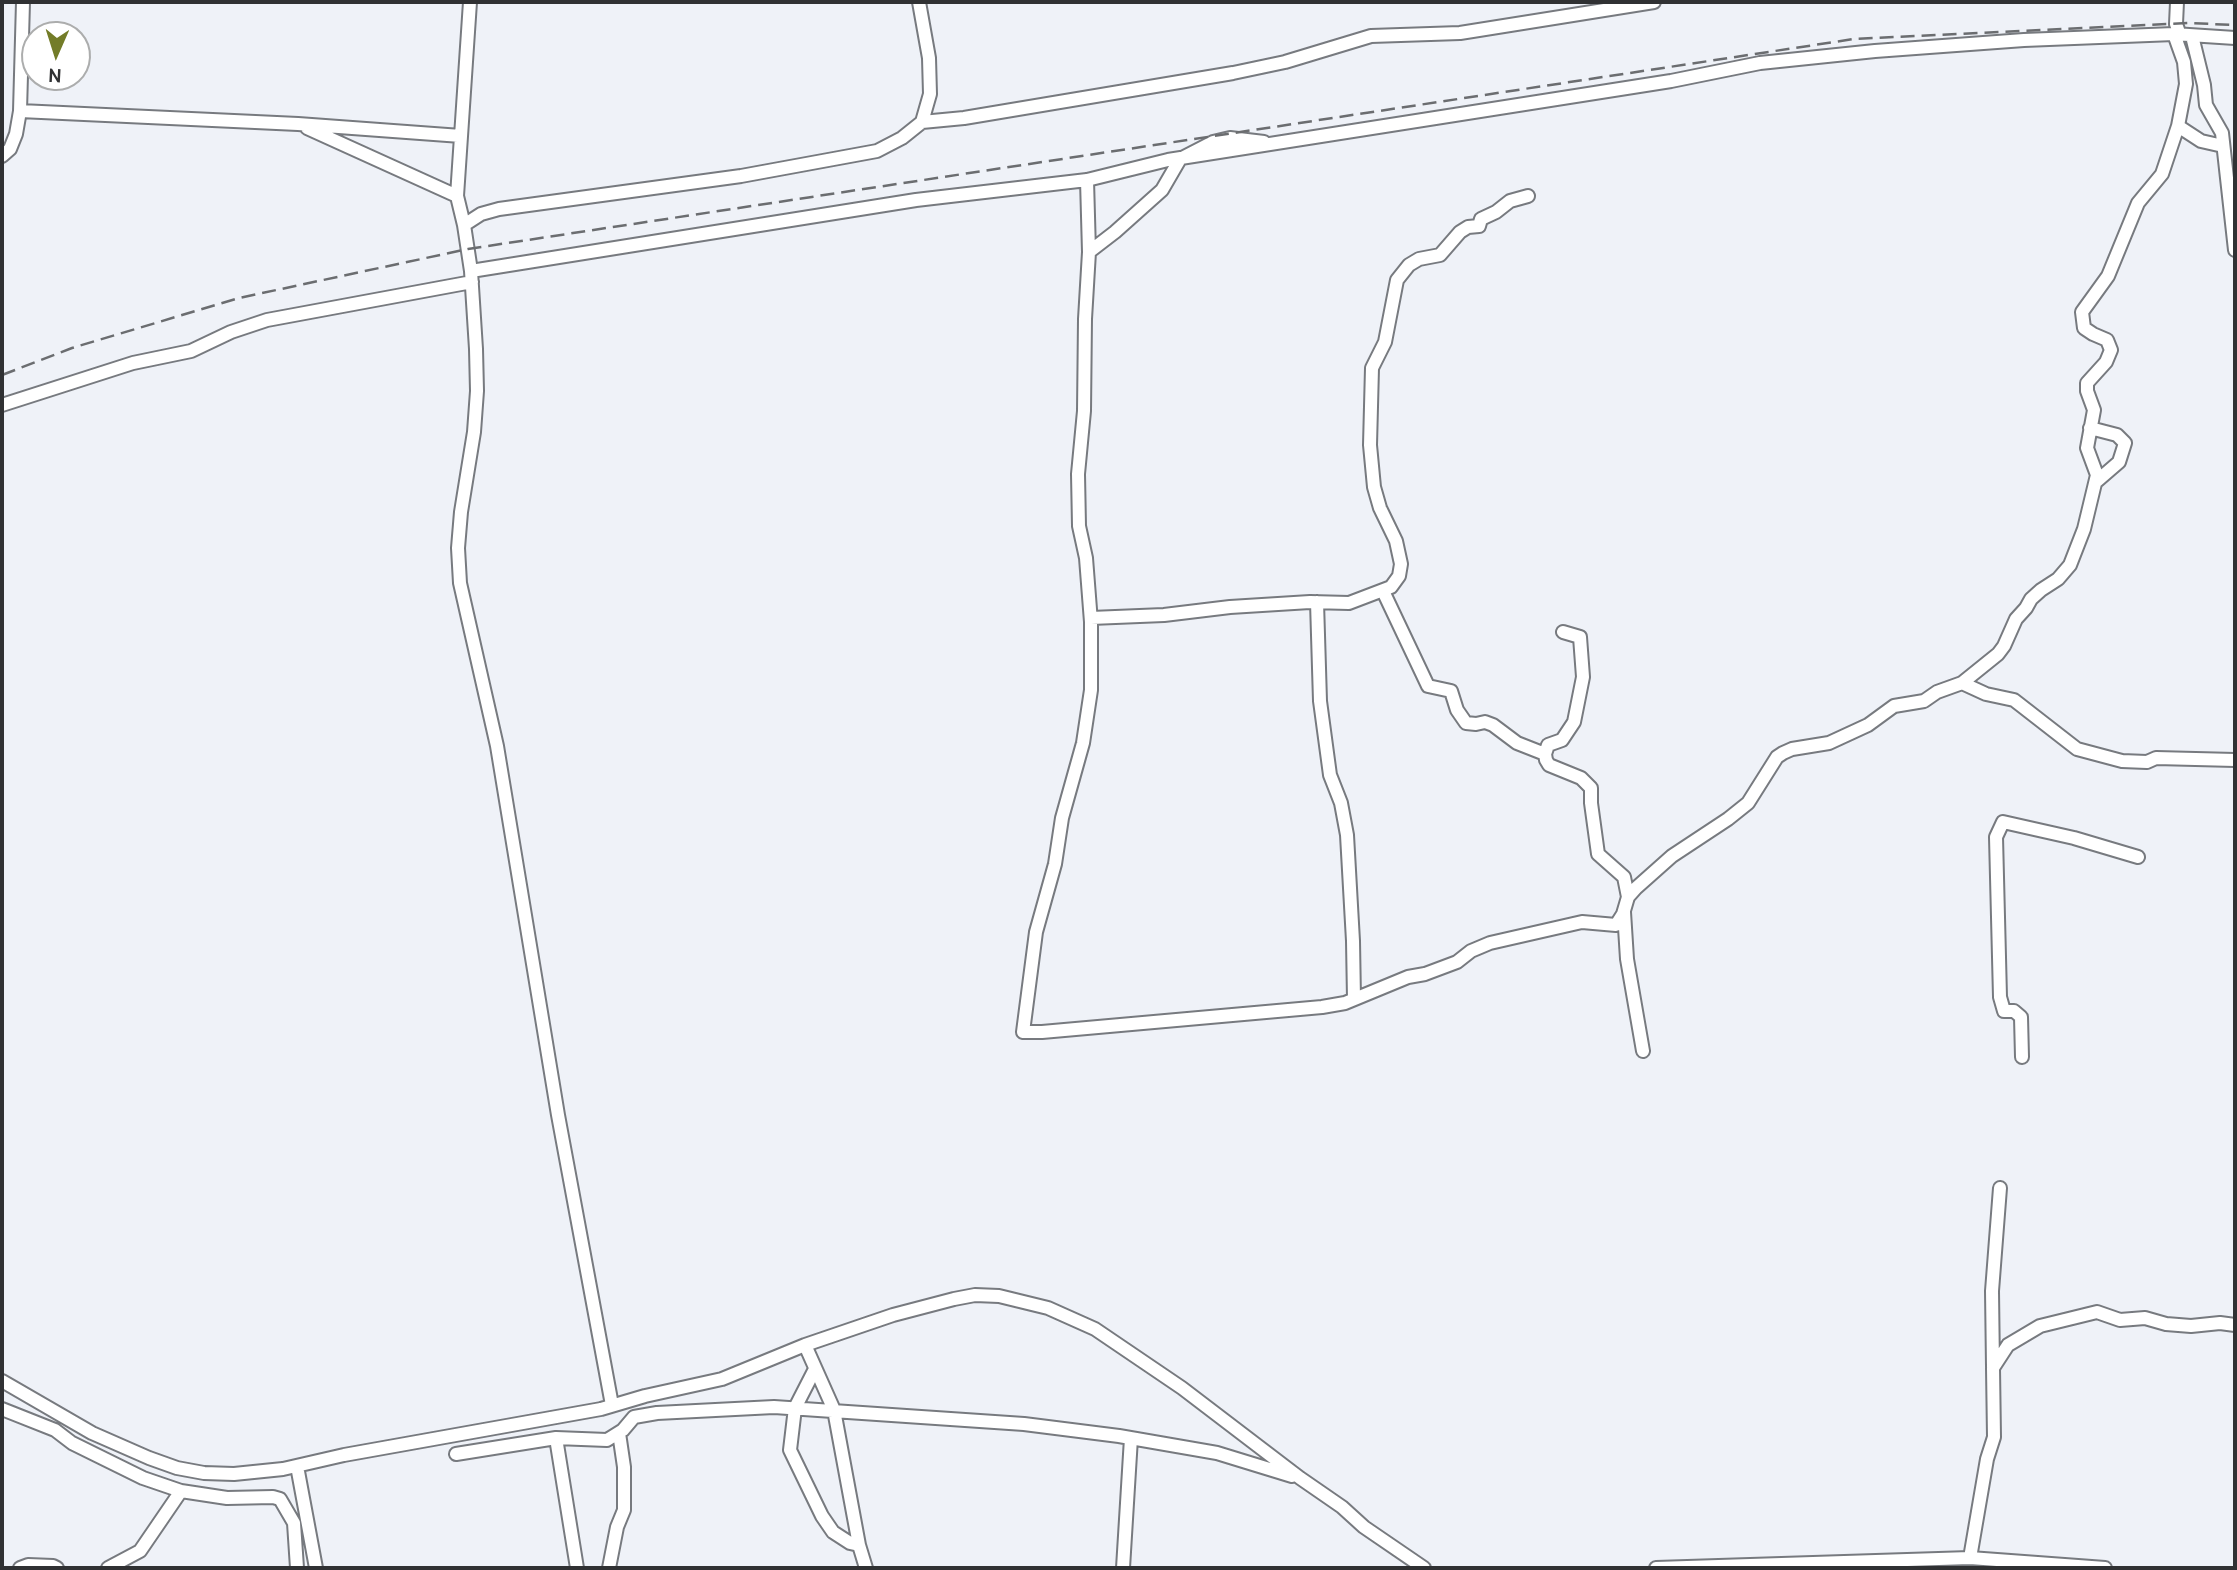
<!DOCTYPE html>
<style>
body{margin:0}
#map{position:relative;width:2237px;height:1570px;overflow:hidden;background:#eff2f8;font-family:Cabin,sans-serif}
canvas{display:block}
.frame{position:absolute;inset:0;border:4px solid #303133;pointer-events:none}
.north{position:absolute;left:21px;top:21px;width:70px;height:70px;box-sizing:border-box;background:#fff;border:2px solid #acadad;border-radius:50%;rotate:183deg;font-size:19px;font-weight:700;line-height:28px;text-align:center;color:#303133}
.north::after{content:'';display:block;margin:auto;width:24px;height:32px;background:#737c28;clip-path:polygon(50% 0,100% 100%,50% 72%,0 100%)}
</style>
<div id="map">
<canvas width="2237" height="1570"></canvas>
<div class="frame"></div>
<div class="north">N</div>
</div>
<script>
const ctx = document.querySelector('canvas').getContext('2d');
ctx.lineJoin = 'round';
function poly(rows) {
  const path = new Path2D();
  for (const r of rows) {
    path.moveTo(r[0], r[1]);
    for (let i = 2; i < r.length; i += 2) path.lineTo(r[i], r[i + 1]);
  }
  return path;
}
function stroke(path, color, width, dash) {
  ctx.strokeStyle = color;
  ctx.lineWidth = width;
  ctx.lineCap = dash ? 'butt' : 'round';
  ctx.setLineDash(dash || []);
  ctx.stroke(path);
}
const minor = poly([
 [470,2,457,196,464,225,471,271,476,349,477,391,474,432,461,512,458,548,460,583,497,746,558,1115,612,1405],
 [2177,2,2176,24,2180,35],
 [2192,36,2204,85,2206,105,2222,133,2235,250],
 [20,111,298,124,461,136],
 [922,122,964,118,1233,73,1285,62,1371,36,1460,33,1654,2],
 [2178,126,2201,141,2223,146],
 [307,128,457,196],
 [2,156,10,149,16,134,20,111,23,2],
 [1087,180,1089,252,1085,319,1084,411,1078,474,1079,526,1086,558,1091,622,1091,690,1083,743,1062,818,1055,864,1036,932,1023,1032,1042,1032,1322,1007,1345,1003,1408,977,1425,974,1457,962,1471,951,1490,943,1582,922,1616,925,1623,914,1628,897,1636,888,1672,856,1728,819,1748,803,1777,757,1783,753,1792,749,1829,743,1868,725,1894,706,1924,701,1937,692,1962,683,1998,654,2004,646,2016,619,2026,608,2031,599,2041,590,2058,579,2070,565,2084,529,2097,475,2087,448,2094,410,2087,391,2087,383,2106,362,2111,350,2107,340,2093,334,2084,328,2082,312,2108,276,2138,203,2162,174,2178,126,2186,84,2184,62,2174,34],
 [464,225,481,214,499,209,741,176,877,151,902,138,922,122,930,94,929,58,919,2],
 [1089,252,1115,232,1162,190,1180,159,1213,142,1230,138,1264,142],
 [471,271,916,200,1087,180,1168,160,1671,81,1760,63,1875,51,2024,40,2174,34,2235,38],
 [2,405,133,363,191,351,231,332,267,320,472,282],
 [2090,428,2117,435,2125,443,2119,462,2097,481],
 [1383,591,1428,686,1451,691,1457,710,1466,723,1476,724,1485,722,1493,725,1517,743,1545,754],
 [1317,602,1320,701,1330,775,1341,803,1347,835,1353,941,1354,999],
 [1091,618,1164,615,1230,607,1310,602,1349,603,1391,587,1399,576,1401,564,1396,541,1380,508,1374,487,1370,445,1372,368,1385,342,1397,280,1409,265,1419,259,1440,255,1460,232,1468,227,1479,226,1481,219,1496,212,1510,201,1528,196],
 [1563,632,1580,637,1583,677,1574,722,1562,740,1548,745,1545,754,1546,760,1549,765,1581,778,1591,788,1591,803,1598,854,1624,877,1628,897],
 [1962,683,1986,694,2014,700,2077,749,2122,761,2147,762,2156,758,2235,760],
 [1624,912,1627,959,1643,1051],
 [2022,1057,2021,1017,2014,1011,2004,1011,2000,997,1996,837,2003,822,2074,838,2138,857],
 [805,1345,834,1410,859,1545,866,1568],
 [1993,1367,1992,1291,2000,1188],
 [815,1369,795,1408,790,1450,822,1516,833,1532,850,1543,859,1545],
 [2,1381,92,1433,149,1458,177,1468,204,1473,234,1474,283,1469,344,1455,601,1409,645,1396,722,1379,805,1345,893,1315,954,1299,975,1295,999,1296,1048,1308,1095,1329,1182,1388,1300,1478,1342,1507,1364,1527,1424,1568],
 [2,1409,55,1430,72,1443,143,1478,181,1491],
 [556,1438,607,1440,623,1430,634,1417,657,1413,774,1407,1024,1424,1119,1436,1217,1453,1292,1476],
 [456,1454,556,1438,577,1568],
 [297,1466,316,1568],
 [1970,1558,1987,1459,1994,1437,1993,1368,2008,1345,2040,1326,2097,1312,2120,1320,2145,1318,2166,1324,2191,1326,2220,1323,2235,1325],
 [20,1568,28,1565,53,1566,57,1568],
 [108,1568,140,1551,181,1491,227,1498,273,1497,280,1499,294,1523,297,1568],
 [609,1568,617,1527,624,1510,624,1467,619,1433],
 [1123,1568,1131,1438],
 [1656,1568,1970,1558,2105,1568]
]);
const rail = poly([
 [2,375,72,348,239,298,468,249,1854,39,2189,23,2235,25]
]);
stroke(minor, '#777a7f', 16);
stroke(minor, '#fff', 12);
stroke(rail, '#6b6d70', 2.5, [14, 7]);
</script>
